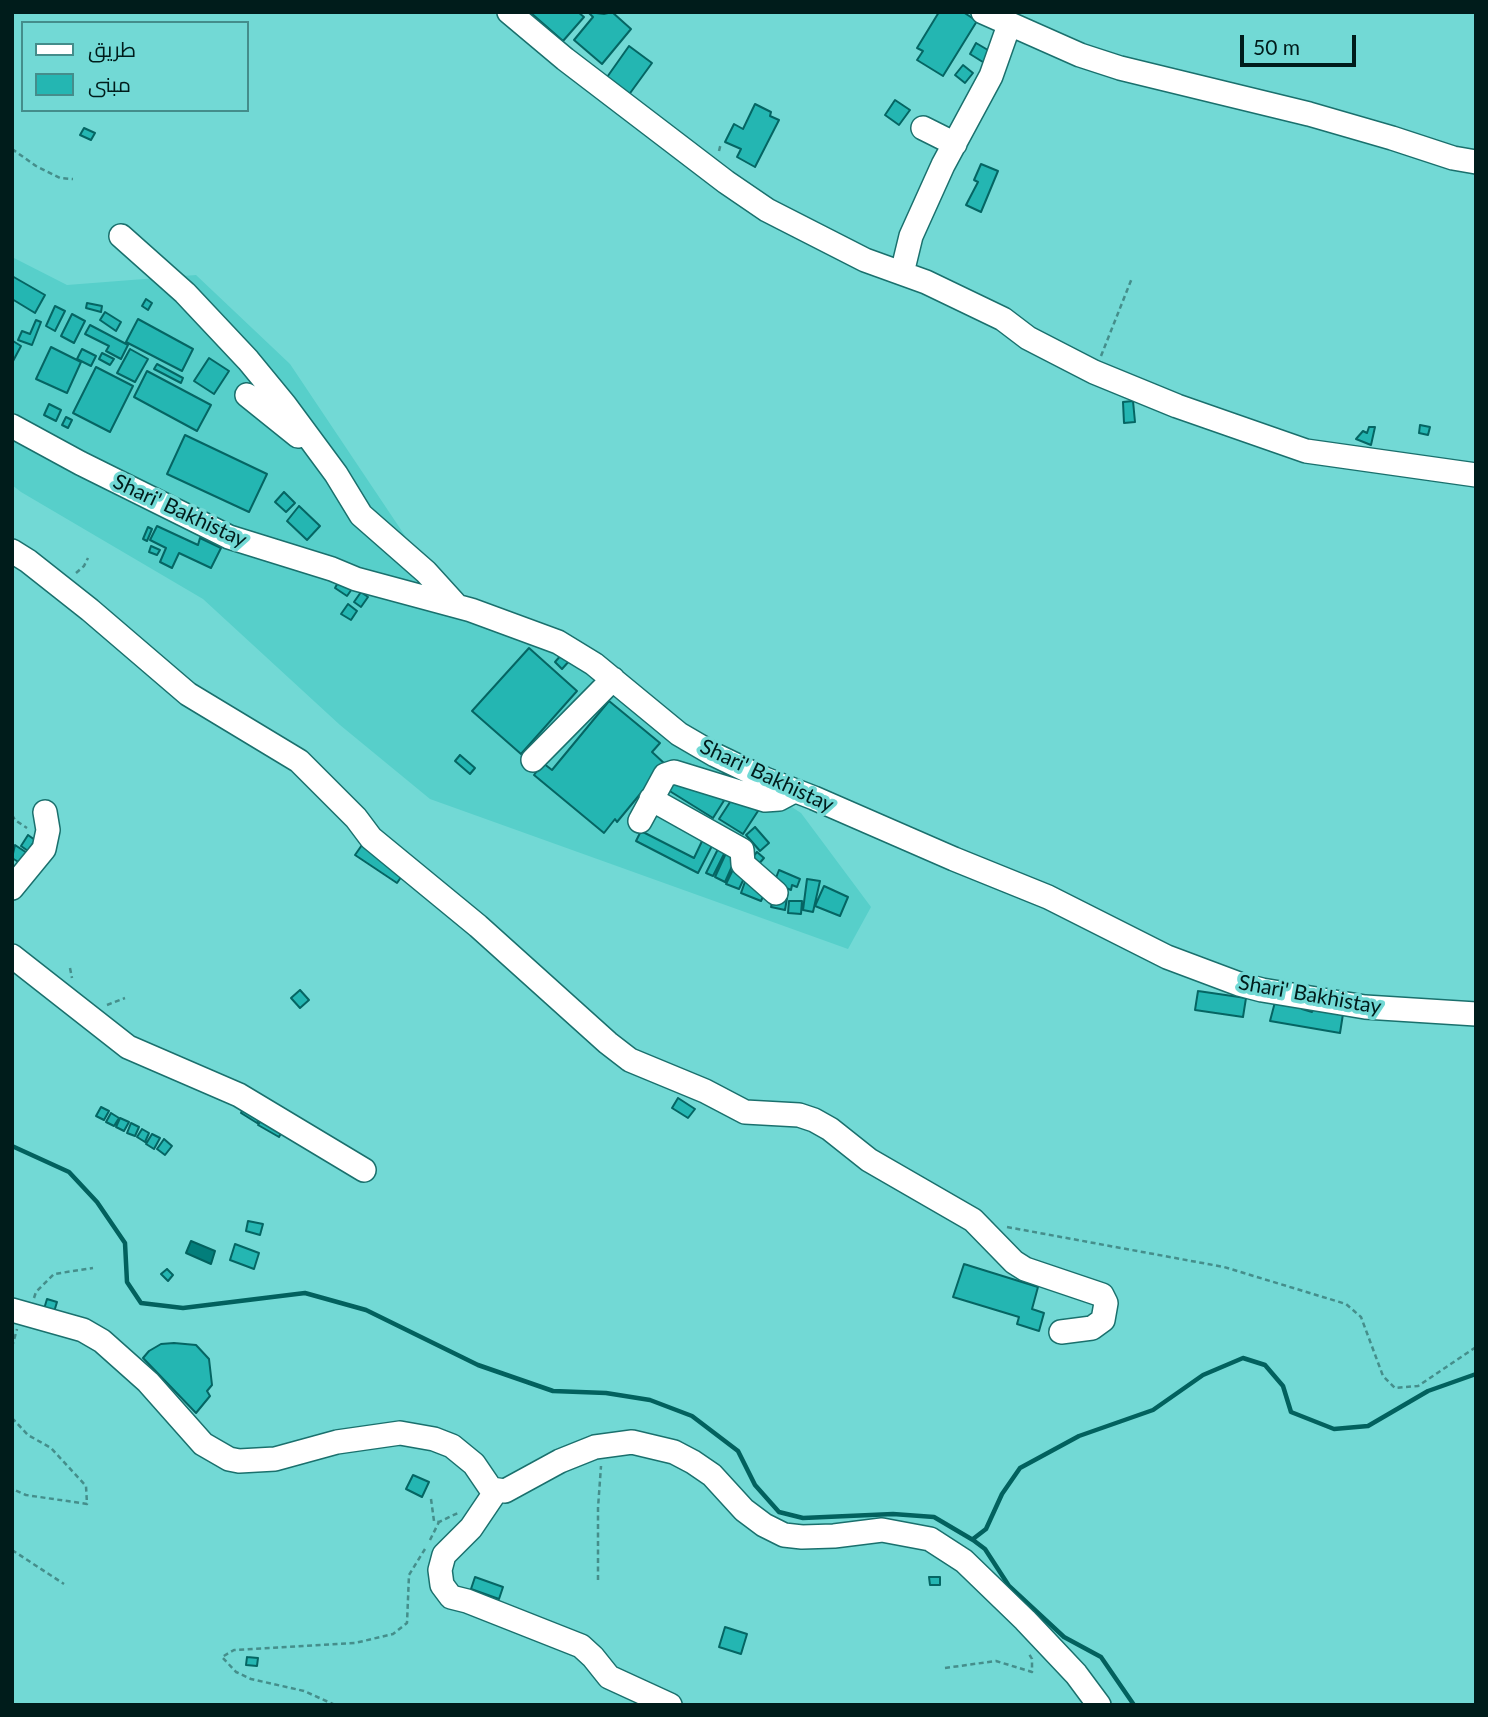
<!DOCTYPE html>
<meta charset="utf-8">
<style>
body{margin:0}
#map{position:relative;width:1488px;height:1717px;overflow:hidden;background:#72d9d5;font-family:Lato,Cairo,sans-serif}
canvas{display:block}
.frame{position:absolute;inset:0;border:14px solid #001c1b;pointer-events:none}
.legend{position:absolute;left:21px;top:21px;width:228px;height:91px;box-sizing:border-box;background:#72d9d5;border:2px solid #448d8b;margin:0;padding:9px 12px;list-style:none;font-size:21px;color:#001c1b}
.legend li{display:flex;align-items:center;gap:14px;height:35px}
.legend b{width:35px;border:2px solid #448d8b}
.scale{position:absolute;left:1240px;top:35px;width:116px;height:32px;box-sizing:border-box;border:4px solid #001c1b;border-top:0;padding-left:9px;font-size:21px;line-height:24px;white-space:nowrap;color:#001c1b;-webkit-text-stroke:5px #72d9d5;paint-order:stroke}
</style>
<div id="map">
<canvas width="1488" height="1717"></canvas>
<div class="frame"></div>
<ul class="legend">
<li><b style="height:9px;background:#fff"></b>طريق</li>
<li><b style="height:19px;background:#24b6b2"></b>مبنى</li>
</ul>
<div class="scale">50 m</div>
</div>
<script>
const ctx = document.querySelector('canvas').getContext('2d');
ctx.lineJoin = 'round';
function paint(path, color) {
  ctx.fillStyle = color;
  ctx.fill(path, 'evenodd');
}
function poly(rows) {
  const path = new Path2D();
  for (const r of rows) {
    path.moveTo(r[0], r[1]);
    for (let i = 2; i < r.length; i += 2) path.lineTo(r[i], r[i + 1]);
  }
  return path;
}
function stroke(path, color, width, dash) {
  ctx.strokeStyle = color;
  ctx.lineWidth = width;
  ctx.lineCap = dash ? 'butt' : 'round';
  ctx.setLineDash(dash || []);
  ctx.stroke(path);
}
function write(font, color, halo, rows, align = 'center') {
  ctx.font = font + ' Lato,sans-serif';
  ctx.lineWidth = 7;
  ctx.setLineDash([]);
  ctx.textBaseline = 'middle';
  ctx.strokeStyle = halo;
  ctx.fillStyle = color;
  for (const [text, x, y, turn = 0] of rows) {
    ctx.save();
    ctx.translate(x, y);
    ctx.rotate((+turn || 0) * Math.PI / 180);
    ctx.textAlign = isNaN(turn) ? turn : align;
    if (halo) ctx.strokeText(text, 0, 0);
    ctx.fillText(text, 0, 0);
    ctx.restore();
  }
}
const built = poly([
 [12,257,67,285,196,275,290,364,454,609,562,650,657,720,801,813,871,907,848,949,430,799,340,725,203,599,21,492,12,485]
]);
const water = poly([
 [191,1241,215,1251,211,1264,186,1253,191,1241]
]);
const stream = poly([
 [12,1146,69,1172,97,1202,125,1243,127,1282,141,1303,183,1308,305,1293,366,1310,478,1365,553,1391,606,1393,650,1400,692,1416,738,1451,755,1485,779,1512,803,1518,893,1514,934,1517,973,1540,985,1549,1009,1586,1064,1637,1101,1657,1134,1705],
 [973,1539,986,1529,1002,1494,1020,1468,1079,1436,1153,1410,1203,1375,1243,1358,1265,1365,1283,1386,1291,1412,1334,1429,1368,1426,1428,1391,1476,1374]
]);
const building = poly([
 [523,12,578,12,584,17,563,41,531,13,528,16,523,12],
 [588,12,604,14,612,12,631,29,602,64,574,40,593,17,588,12],
 [939,12,963,12,977,21,943,76,917,60,923,51,917,48,939,12],
 [976,43,993,53,986,64,970,54,976,43],
 [629,46,652,63,628,96,605,80,629,46],
 [963,65,973,73,965,83,955,75,963,65],
 [895,100,910,110,899,125,885,115,895,100],
 [755,104,771,112,770,116,779,120,755,167,737,157,741,149,725,142,734,124,743,129,755,104],
 [84,128,95,133,91,140,80,135,84,128],
 [981,164,998,171,981,212,966,205,978,182,974,180,981,164],
 [12,276,45,295,35,313,12,299,12,276],
 [146,299,152,303,148,310,142,306,146,299],
 [87,303,102,306,101,312,86,308,87,303],
 [55,306,65,311,55,331,46,326,55,306],
 [105,312,121,322,116,331,100,320,105,312],
 [72,314,85,321,74,343,61,336,72,314],
 [138,319,193,349,182,371,126,342,138,319],
 [36,320,41,322,32,345,18,340,22,331,30,334,36,320],
 [90,325,128,345,121,359,106,351,109,346,85,334,90,325],
 [13,341,21,346,12,363,12,342,13,341],
 [51,347,81,362,67,393,36,379,51,347],
 [82,349,96,356,91,366,77,359,82,349],
 [130,349,148,359,135,382,117,373,130,349],
 [102,353,114,359,110,365,99,359,102,353],
 [209,358,229,371,214,394,194,381,209,358],
 [157,364,183,378,181,383,154,369,157,364],
 [96,367,133,386,110,432,73,413,96,367],
 [147,371,211,405,197,431,134,397,147,371],
 [1133,401,1135,422,1124,423,1123,402,1133,401],
 [49,404,61,410,56,421,44,415,49,404],
 [66,417,72,420,68,428,62,425,66,417],
 [1420,425,1430,427,1428,435,1419,433,1420,425],
 [1369,427,1375,427,1371,445,1356,439,1363,431,1367,433,1369,427],
 [185,435,267,474,249,512,167,474,185,435],
 [284,492,295,503,286,512,275,502,284,492],
 [299,506,320,526,307,540,287,521,299,506],
 [157,526,198,545,200,538,221,548,211,568,179,553,172,568,160,562,166,548,150,540,157,526],
 [148,527,152,529,147,541,143,539,148,527],
 [151,546,160,550,157,555,149,552,151,546],
 [341,577,354,586,347,596,335,588,341,577],
 [361,592,368,597,361,607,354,602,361,592],
 [348,604,357,611,351,620,341,614,348,604],
 [529,648,577,691,521,754,472,711,529,648],
 [562,654,570,660,562,669,555,662,562,654],
 [609,701,660,743,652,752,665,764,617,822,615,819,604,833,534,775,543,763,552,770,609,701],
 [460,755,475,768,470,774,455,761,460,755],
 [678,774,725,799,713,818,668,790,678,774],
 [734,796,758,811,743,834,719,819,734,796],
 [755,827,769,843,760,851,746,835,755,827],
 [641,831,694,858,704,837,714,842,698,873,636,841,641,831],
 [28,835,35,840,28,851,21,846,28,835],
 [364,842,406,870,397,883,355,855,364,842],
 [15,845,27,853,20,863,12,858,15,845],
 [719,847,726,850,713,876,706,873,719,847],
 [727,851,737,855,725,882,715,877,727,851],
 [757,852,764,858,757,866,750,860,757,852],
 [738,859,747,872,739,889,726,884,738,859],
 [779,870,800,879,797,887,792,885,791,890,774,883,779,870],
 [747,876,767,888,761,901,741,893,747,876],
 [807,879,820,881,813,912,803,910,807,879],
 [824,886,848,897,840,916,815,906,824,886],
 [774,895,787,898,785,910,771,907,774,895],
 [789,901,802,901,801,914,788,913,789,901],
 [300,990,309,1000,300,1008,291,998,300,990],
 [1198,991,1246,998,1243,1017,1195,1010,1198,991],
 [1275,1002,1302,1003,1302,1009,1312,1012,1314,1006,1343,1014,1340,1033,1270,1021,1275,1002],
 [678,1098,695,1109,688,1118,672,1108,678,1098],
 [245,1105,262,1114,257,1123,241,1113,245,1105],
 [101,1107,109,1111,104,1120,96,1116,101,1107],
 [111,1113,119,1118,114,1126,106,1122,111,1113],
 [264,1116,284,1127,279,1137,258,1125,264,1116],
 [120,1118,129,1122,124,1131,116,1127,120,1118],
 [131,1123,139,1127,135,1136,127,1133,131,1123],
 [142,1129,149,1133,145,1142,137,1137,142,1129],
 [152,1134,160,1138,154,1149,146,1144,152,1134],
 [164,1139,172,1146,165,1155,157,1149,164,1139],
 [248,1221,263,1224,260,1235,246,1231,248,1221],
 [235,1244,259,1253,254,1269,230,1260,235,1244],
 [964,1264,1038,1287,1032,1309,1044,1313,1039,1331,1017,1324,1019,1317,953,1297,964,1264],
 [167,1269,173,1275,168,1281,161,1274,167,1269],
 [47,1299,57,1302,54,1312,44,1309,47,1299],
 [174,1343,196,1345,209,1359,212,1385,207,1391,210,1396,196,1413,143,1358,149,1351,161,1344,174,1343],
 [413,1475,429,1482,422,1497,406,1489,413,1475],
 [475,1577,503,1587,499,1599,471,1589,475,1577],
 [929,1577,940,1577,940,1585,930,1585,929,1577],
 [725,1627,747,1634,741,1654,719,1647,725,1627],
 [247,1657,258,1658,257,1666,246,1665,247,1657]
]);
const path = poly([
 [12,149,36,166,60,178,73,179],
 [719,151,721,143],
 [1101,356,1132,278],
 [76,573,84,566,88,558],
 [12,815,15,820,27,828],
 [70,968,72,978],
 [107,1005,125,998],
 [1007,1227,1224,1267,1346,1304,1361,1317,1383,1376,1395,1388,1418,1386,1476,1347],
 [34,1298,36,1292,54,1274,93,1268],
 [12,1347,17,1329],
 [12,1418,28,1435,51,1448,86,1486,87,1504,26,1495,12,1489],
 [431,1499,434,1521,439,1522,458,1513],
 [430,1540,439,1522],
 [12,1550,64,1584],
 [598,1580,598,1508,601,1466],
 [945,1668,996,1661,1032,1672,1032,1659,1028,1652],
 [335,1705,304,1691,251,1679,236,1672,222,1657,234,1650,355,1643,393,1634,407,1623,409,1575,425,1549]
]);
const minor = poly([
 [509,12,565,59,726,182,767,210,865,260,926,282,1003,319,1028,338,1094,372,1177,406,1306,451,1476,475],
 [983,12,1080,55,1120,68,1309,114,1392,138,1453,158,1476,162],
 [923,128,955,144],
 [121,236,185,293,248,360,285,405,336,474,361,515,426,572,456,605],
 [902,273,911,236,943,165,991,76,1009,25],
 [247,395,298,436],
 [12,426,80,463,229,537,332,569,356,579,471,610,558,642,594,664,679,734,715,755,765,779,814,798,954,859,1048,897,1167,957,1239,984,1262,990,1365,1007,1476,1014],
 [12,551,28,561,90,610,188,694,299,761,356,818,371,838,478,926,608,1043,630,1060,705,1091,745,1112,799,1115,814,1120,830,1129,869,1160,973,1220,1014,1262,1025,1269,1102,1295,1106,1303,1103,1320,1092,1328,1061,1332],
 [533,760,613,679],
 [651,799,742,850,743,864,776,893],
 [640,821,665,775,674,772,765,800,779,799,794,791],
 [12,888,44,849,48,830,45,812],
 [12,956,128,1047,239,1095,364,1170],
 [12,1310,83,1330,102,1341,148,1382,203,1444,229,1459,239,1461,275,1459,337,1442,400,1433,434,1439,452,1446,474,1464,491,1489,505,1491,560,1461,595,1447,632,1442,674,1452,693,1462,712,1475,744,1510,764,1525,784,1535,802,1537,834,1536,882,1530,930,1539,964,1561,1025,1620,1076,1674,1099,1705],
 [496,1491,471,1528,444,1555,440,1570,442,1585,451,1597,467,1601,581,1646,593,1657,609,1677,670,1705]
]);
const streetNames = [
 ["Shari' Bakhistay",180,511,25],
 ["Shari' Bakhistay",767,776,25],
 ["Shari' Bakhistay",1310,995,10]
];
paint(built, '#57cfca');
paint(water, '#037e7b');
stroke(water, '#02615e', 2);
stroke(stream, '#02615e', 4.5);
paint(building, '#24b6b2');
stroke(building, '#056563', 2);
stroke(minor, '#1a706d', 26);
stroke(path, '#458e8b', 2.5, [5, 3.5]);
stroke(minor, '#fff', 23);
write('21px', '#001c1b', '#72d9d5', streetNames);
</script>
